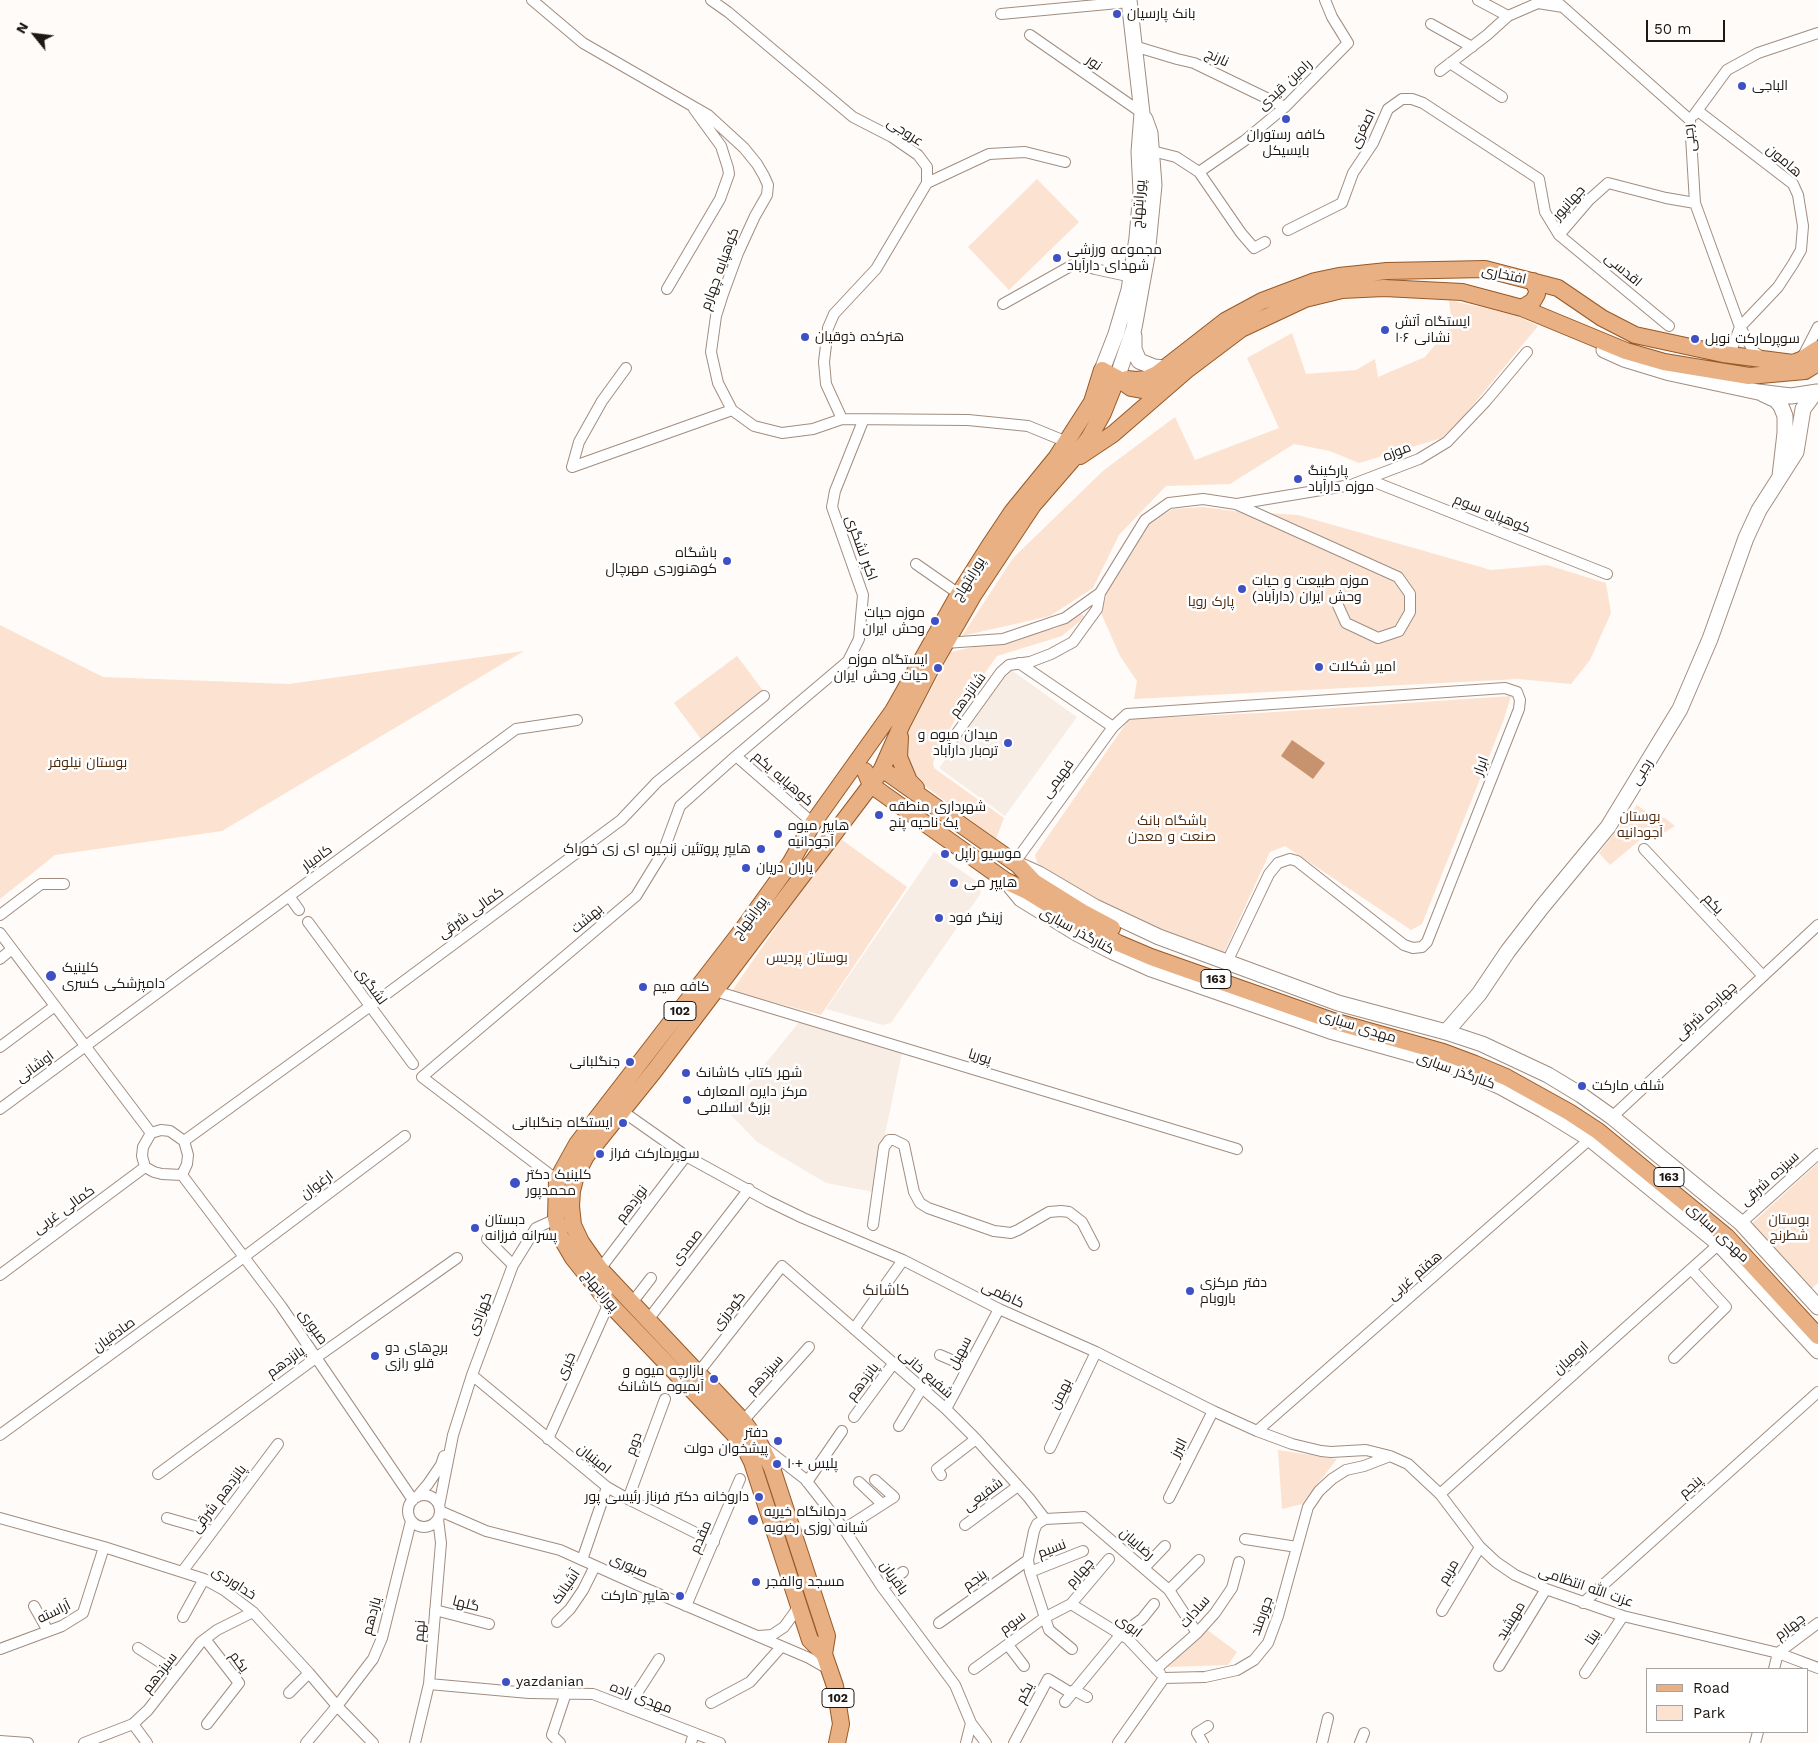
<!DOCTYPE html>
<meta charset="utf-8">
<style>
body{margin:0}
#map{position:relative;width:1818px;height:1743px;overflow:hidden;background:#fffbf8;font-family:"Work Sans",sans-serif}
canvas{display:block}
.legend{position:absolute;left:1646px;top:1668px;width:162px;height:65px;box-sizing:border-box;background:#fff;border:1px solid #a5a2a0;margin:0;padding:6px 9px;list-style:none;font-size:15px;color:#1e1712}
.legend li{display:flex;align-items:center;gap:10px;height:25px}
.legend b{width:25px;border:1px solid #a5a2a0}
.north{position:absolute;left:10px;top:10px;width:50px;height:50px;-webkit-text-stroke:4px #fff;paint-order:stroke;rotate:299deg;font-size:14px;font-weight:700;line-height:20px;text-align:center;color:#1e1712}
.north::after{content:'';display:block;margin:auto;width:18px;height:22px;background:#1e1712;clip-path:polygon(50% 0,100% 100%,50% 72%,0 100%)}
.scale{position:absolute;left:1646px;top:20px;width:79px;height:22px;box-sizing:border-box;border:2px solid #1e1712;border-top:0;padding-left:6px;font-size:15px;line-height:18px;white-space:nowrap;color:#1e1712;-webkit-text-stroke:4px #fff;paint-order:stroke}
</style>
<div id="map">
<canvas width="1818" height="1743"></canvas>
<ul class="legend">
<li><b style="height:6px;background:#e8b083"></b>Road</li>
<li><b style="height:14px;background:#fce2d0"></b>Park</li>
</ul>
<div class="north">N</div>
<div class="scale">50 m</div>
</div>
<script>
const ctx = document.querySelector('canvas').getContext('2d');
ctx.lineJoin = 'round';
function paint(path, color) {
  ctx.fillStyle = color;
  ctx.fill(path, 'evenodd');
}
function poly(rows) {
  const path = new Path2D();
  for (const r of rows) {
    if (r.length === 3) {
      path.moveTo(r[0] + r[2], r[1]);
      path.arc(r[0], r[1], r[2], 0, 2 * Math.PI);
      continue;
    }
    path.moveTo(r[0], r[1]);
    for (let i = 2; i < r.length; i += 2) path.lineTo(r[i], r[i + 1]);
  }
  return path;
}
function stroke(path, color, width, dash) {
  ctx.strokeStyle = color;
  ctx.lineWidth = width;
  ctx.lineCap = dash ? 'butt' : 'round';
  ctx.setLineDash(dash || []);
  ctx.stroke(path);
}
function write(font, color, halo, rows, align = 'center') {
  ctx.font = font + ' "Work Sans",Cairo,sans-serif';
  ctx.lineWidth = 5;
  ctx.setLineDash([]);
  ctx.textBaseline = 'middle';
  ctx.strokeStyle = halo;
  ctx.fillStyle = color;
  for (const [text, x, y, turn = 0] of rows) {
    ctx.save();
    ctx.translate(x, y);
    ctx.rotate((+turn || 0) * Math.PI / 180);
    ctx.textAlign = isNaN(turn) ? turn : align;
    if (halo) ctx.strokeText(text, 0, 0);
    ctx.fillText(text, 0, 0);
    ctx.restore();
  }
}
const built = poly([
 [1010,669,1077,717,1005,816,939,768],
 [934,852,979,883,981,893,891,1023,883,1025,826,1009],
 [799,1022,902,1053,873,1192,826,1183,757,1142,727,1111]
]);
const green = poly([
 [1037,179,1079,222,1009,290,968,247],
 [1449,300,1516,315,1538,326,1464,416,1442,438,1359,463,1330,451,1294,444,1230,484,1166,486,1119,535,1093,588,1050,616,962,636,1013,558,1104,470,1175,417,1195,460,1279,428,1247,358,1292,333,1306,374,1356,370,1375,359,1378,377,1425,357,1452,324],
 [1203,507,1234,511,1298,515,1491,570,1547,565,1606,583,1611,613,1590,660,1571,684,1518,679,1134,699,1137,681,1120,656,1101,613,1107,593,1150,523,1173,509],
 [1082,614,1085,617,1062,636,997,656,964,702,933,762,934,768,1004,818,996,839,921,783,905,765,908,732,951,652,1057,628],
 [0,625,103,677,289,684,524,651,222,831,55,855,0,899],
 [737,656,764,692,701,739,674,703],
 [1511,696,1504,719,1422,924,1411,930,1285,846,1270,852,1223,955,1135,921,1037,863,1035,855,1129,719,1260,713],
 [1637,805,1651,815,1665,818,1675,826,1651,841,1640,840,1610,865,1599,853],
 [838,837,907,887,821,1015,732,991],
 [1818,1163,1818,1283,1809,1291,1749,1226],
 [1278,1450,1337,1459,1302,1504,1282,1509],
 [1206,1629,1237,1652,1228,1665,1168,1667]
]);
const water = poly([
 [1292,740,1325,763,1313,779,1281,756]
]);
const street = poly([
 [532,0,583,43,708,115,744,148,757,164,764,176,768,185,767,195,755,216,738,253,723,294,716,316,711,352,718,383,732,410,754,426,782,433,813,429,842,419,968,420,1028,426,1067,442],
 [711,0,728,12,853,117,892,137,918,155,927,167,927,183,876,269,834,314,828,328,824,362,826,384,842,419],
 [1478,0,1508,16],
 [1555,0,1690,120,1695,203,1740,327,1754,352,1762,357],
 [1001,14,1129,2],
 [1431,24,1472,47],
 [1030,35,1142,113],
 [1134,46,1177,59,1194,63,1285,107],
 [1450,63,1502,97],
 [1440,71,1487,35,1508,16,1538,3,1563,7],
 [1698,111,1793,184,1798,195,1803,226,1801,250,1793,264,1778,287,1740,327,1733,346,1723,354],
 [1694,115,1727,70,1758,53,1818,33],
 [1152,151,1176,157,1199,172,1241,233,1254,248,1265,242],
 [1199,172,1244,141,1285,107,1348,43,1332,17,1325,0],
 [927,183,989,154,1025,152,1065,162],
 [1288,230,1342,203,1353,173,1373,143,1388,109,1402,99,1412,99,1423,103,1539,179,1545,212,1559,235,1589,200,1608,183,1666,198,1695,203],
 [1559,235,1669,326],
 [667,289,720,199,729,174,728,168,721,146,694,109],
 [1003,304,1076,263,1095,269,1132,277],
 [1802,358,1818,327],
 [626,368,602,401,579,442,572,467,732,410],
 [1367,479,1607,574],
 [1237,504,1351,485,1419,459,1447,442,1486,401,1527,352],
 [916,564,959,594],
 [945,643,1003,639,1065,618,1100,593,1145,520,1169,503,1203,499,1236,504,1398,577,1410,594,1410,612,1399,631,1378,638,1346,623,1336,601],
 [1019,663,1113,727],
 [944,751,1001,672,1009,665,1030,662,1051,654,1073,642,1097,609,1100,593],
 [736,756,813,823],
 [1644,849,1763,976],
 [1015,862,1113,727,1127,714,1505,688,1517,692,1520,700,1519,709,1427,942,1422,947,1413,948,1404,945,1297,861,1290,859,1278,863,1269,874,1227,962],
 [289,896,299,910],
 [0,915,41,884,64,884],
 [308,922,413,1064],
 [0,933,151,1133],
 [0,959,12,949],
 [715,991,1237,1149],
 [0,1047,55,1006],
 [0,1109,516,729,577,720],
 [622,1111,686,1156,768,1201,803,1218,903,1260,999,1309,1096,1352,1213,1411,1257,1431,1292,1444,1321,1451,1331,1452,1366,1450,1390,1456,1408,1464,1440,1494,1480,1547,1496,1562,1515,1575,1546,1589,1623,1616,1778,1653,1818,1668],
 [1612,1117,1818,925],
 [161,1130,170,1131,184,1141,188,1155,187,1164,182,1175,162,1174,154,1172,145,1167,142,1156,143,1147,151,1133,161,1130],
 [184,1141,369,1007,621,820,657,782,764,696],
 [182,1175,281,1306,413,1500],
 [557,1180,422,1077,636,896,663,852,680,806,736,756,848,661,859,639,863,595,832,507,835,491,863,421],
 [1741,1223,1818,1154],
 [873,1225,884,1147,889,1140,894,1140,904,1145,914,1192,920,1203,928,1208,994,1231,1003,1232,1011,1233,1018,1230,1049,1212,1061,1211,1069,1212,1082,1222,1094,1245],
 [487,1239,513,1265],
 [600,1269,686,1156],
 [0,1275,145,1167],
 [631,1304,651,1278],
 [647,1321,749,1189],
 [854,1329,903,1260],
 [940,1355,968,1367],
 [1674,1358,1726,1307,1691,1269],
 [698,1373,782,1266,946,1409,976,1439,1029,1498,1045,1519,1084,1517,1169,1590,1197,1633],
 [472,1375,607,1487,628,1499,714,1542],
 [946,1409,999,1309],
 [854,1417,893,1364],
 [743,1421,809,1347],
 [899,1426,922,1388],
 [1257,1431,1590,1139],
 [0,1435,244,1257,405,1136],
 [548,1439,609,1303],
 [765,1448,805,1479,844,1529,882,1587,955,1685,971,1723,986,1743],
 [1050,1448,1096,1352],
 [158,1474,317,1357,457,1258],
 [941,1475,937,1469,976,1439],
 [807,1482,842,1431],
 [859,1482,882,1504],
 [1440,1494,1719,1244],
 [424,1511,16],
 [417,1497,428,1484,441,1465,444,1456],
 [1169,1498,1213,1411],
 [628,1499,665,1399],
 [439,1506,453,1435,472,1375,513,1265,536,1228,556,1219],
 [440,1511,486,1531,560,1550,640,1586,809,1658,830,1670],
 [0,1518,104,1547,204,1579,224,1590,253,1612,309,1673,337,1706,373,1743],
 [167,1518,212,1531],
 [1045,1519,1037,1524,1034,1531,1028,1560,1030,1572,1049,1630,1072,1649],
 [965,1525,1018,1486],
 [844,1529,894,1497,875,1480],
 [1245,1539,1297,1547],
 [582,1560,607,1487],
 [1144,1568,1165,1546],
 [182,1572,278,1444],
 [1030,1572,1083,1551],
 [882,1587,903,1572],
 [1169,1590,1199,1560],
 [1583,1603,1818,1392],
 [1071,1604,1128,1639,1160,1673],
 [34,1606,48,1631],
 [686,1606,740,1479],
 [435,1610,489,1624],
 [1442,1611,1480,1547],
 [183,1617,204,1579],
 [557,1622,570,1609,583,1590,595,1566],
 [939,1623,1028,1560],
 [758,1636,772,1635,784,1627,795,1612,798,1603],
 [205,1639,239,1683,207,1724],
 [1008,1645,1024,1666],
 [138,1648,177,1673],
 [0,1649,62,1626,83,1613,104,1547],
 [1499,1666,1546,1589],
 [974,1669,1044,1618,1071,1604,1109,1559],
 [1156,1669,1197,1633,1215,1613,1232,1588,1239,1562],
 [1774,1669,1778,1653,1818,1623],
 [1585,1673,1623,1616],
 [429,1684,529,1693,593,1694,720,1743],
 [1074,1690,1087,1697],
 [289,1693,309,1673],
 [1065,1702,1121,1634,1142,1619,1154,1604],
 [711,1703,750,1682,781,1647],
 [628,1707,659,1659],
 [133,1724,147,1743],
 [0,1741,28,1743],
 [84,1743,133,1724,148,1710,201,1642,217,1630,253,1612],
 [306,1743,337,1706,373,1659,382,1638,411,1521],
 [415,1743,429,1684,441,1543,438,1519],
 [560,1743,552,1735,566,1693],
 [691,1743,694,1733],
 [966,1743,971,1723],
 [1014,1743,1048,1679,1071,1693],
 [1118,1743,1164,1678,1205,1677,1237,1670,1254,1660,1268,1643,1278,1616,1308,1507,1319,1491,1332,1479,1346,1470,1364,1466,1390,1456],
 [1203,1743,1197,1733,1208,1726],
 [1322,1743,1328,1718],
 [1360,1743,1364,1733],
 [1755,1743,1758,1732]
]);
const secondary = poly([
 [1134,336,1134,349,1139,361,1154,367,1165,368],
 [1604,350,1624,359,1670,373,1758,392,1791,396,1817,392],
 [1102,370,1116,334,1129,290,1137,238,1141,191,1139,152,1142,113,1129,0],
 [1117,378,1134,328,1147,256,1154,185,1150,133,1145,119],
 [1763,394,1776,400,1781,406,1785,416,1785,433,1780,476],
 [1019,865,1039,874,1095,907,1159,937,1338,1003,1446,1032,1482,1044,1548,1075,1581,1095,1612,1117,1741,1223,1818,1307],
 [1007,882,1021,899,1078,934,1113,952,1151,969,1330,1031,1440,1062,1465,1071,1501,1087,1543,1110,1590,1139,1719,1244,1818,1351],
 [1446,1032,1479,994,1508,951,1542,907,1608,827,1680,709,1710,639,1746,538,1759,510,1796,452,1803,409,1814,394]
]);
const primary = poly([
 [1522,308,1533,301,1537,294,1537,290,1533,281],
 [1127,379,1136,380,1146,379,1157,374,1225,321,1262,301,1315,281,1339,276,1387,271,1485,269,1558,288,1602,318,1635,335,1723,354,1793,363,1801,360,1818,349],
 [1080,456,1113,434,1188,369,1241,329,1305,299,1342,290,1384,288,1462,292,1522,308,1626,351,1664,362,1749,376,1805,371,1818,363],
 [900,737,899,757,909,781,916,788],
 [882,769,1018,865,1034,882,1082,912,1112,928],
 [865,771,871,785,1006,881,1027,891,1084,926,1118,943,1151,957,1333,1021,1443,1052,1475,1064,1506,1077,1569,1112,1598,1131,1727,1237,1818,1336],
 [824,1654,827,1636,772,1468,760,1444,743,1421,600,1269,581,1242,573,1225,571,1206,572,1191,576,1175,586,1156,655,1070,871,785,882,769,902,724,930,670,974,594,1033,505,1072,460,1089,438,1103,413,1117,378],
 [837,1743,841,1724,835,1686,824,1654,810,1640,752,1462,746,1450,733,1433,609,1303,573,1258,560,1236,556,1219,557,1180,577,1144,743,929,791,862,813,823,893,711,959,594,988,548,1012,512,1056,458,1092,402,1102,370,1117,378,1131,388,1142,390,1152,389,1188,369]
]);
const markers = [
 [1117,14,5,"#3e50c4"],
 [1742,86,5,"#3e50c4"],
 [1286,119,5,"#3e50c4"],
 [1057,258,5,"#3e50c4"],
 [1385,330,5,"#3e50c4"],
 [805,337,5,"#3e50c4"],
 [1695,339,5,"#3e50c4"],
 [1298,479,5,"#3e50c4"],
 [727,561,5,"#3e50c4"],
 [1242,589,5,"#3e50c4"],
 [935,621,5,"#3e50c4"],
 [1319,667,5,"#3e50c4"],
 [938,668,5,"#3e50c4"],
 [1008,743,5,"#3e50c4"],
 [879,815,5,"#3e50c4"],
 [778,834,5,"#3e50c4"],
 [761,849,5,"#3e50c4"],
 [945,854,5,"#3e50c4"],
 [746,868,5,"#3e50c4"],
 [954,883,5,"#3e50c4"],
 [939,918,5,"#3e50c4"],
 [51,976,6,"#3e50c4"],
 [643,987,5,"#3e50c4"],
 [630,1062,5,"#3e50c4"],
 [686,1073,5,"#3e50c4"],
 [1582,1086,5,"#3e50c4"],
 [687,1100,5,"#3e50c4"],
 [623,1123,5,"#3e50c4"],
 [600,1154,5,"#3e50c4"],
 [515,1183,6,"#3e50c4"],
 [475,1228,5,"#3e50c4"],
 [1190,1291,5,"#3e50c4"],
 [375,1356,5,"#3e50c4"],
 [714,1379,5,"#3e50c4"],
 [778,1441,5,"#3e50c4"],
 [777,1464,5,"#3e50c4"],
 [759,1497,5,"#3e50c4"],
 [753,1520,6,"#3e50c4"],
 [756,1582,5,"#3e50c4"],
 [680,1596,5,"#3e50c4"],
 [506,1682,5,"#3e50c4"]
];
const shields = [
 [1216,979,30],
 [680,1011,32],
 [1669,1177,30],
 [838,1698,32]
];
const shieldNames = [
 ["163",1216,979],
 ["102",680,1011],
 ["163",1669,1177],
 ["102",838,1698]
];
const poiNames = [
 ["بانک پارسیان",1127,14],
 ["الباجی",1752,86],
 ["کافه رستوران",1286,135,"center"],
 ["بایسیکل",1286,151,"center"],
 ["مجموعه ورزشی",1067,250],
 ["شهدای دارآباد",1067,266],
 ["ایستگاه آتش",1395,322],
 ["نشانی ۱۰۶",1395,338],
 ["هنرکده ذوقیان",815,337],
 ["سوپرمارکت نوبل",1705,339],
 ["پارکینگ",1308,471],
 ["موزه دارآباد",1308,487],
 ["باشگاه",717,553,"right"],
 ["کوهنوردی مهرچال",717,569,"right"],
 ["موزه طبیعت و حیات",1252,581],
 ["وحش ایران (دارآباد)",1252,597],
 ["موزه حیات",925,613,"right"],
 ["وحش ایران",925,629,"right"],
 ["ایستگاه موزه",928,660,"right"],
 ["حیات وحش ایران",928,676,"right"],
 ["امیر شکلات",1329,667],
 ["میدان میوه و",998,735,"right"],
 ["تره‌بار دارآباد",998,751,"right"],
 ["شهرداری منطقه",889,807],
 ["یک ناحیه پنج",889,823],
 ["هایپر میوه",788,826],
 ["آجودانیه",788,842],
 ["هایپر پروتئین زنجیره ای زی خوراک",751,849,"right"],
 ["موسیو راپل",955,854],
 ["یاران دریان",756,868],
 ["هایپر می",964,883],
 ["زینگر فود",949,918],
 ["کلینیک",62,968],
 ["دامپزشکی کسری",62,984],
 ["کافه میم",653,987],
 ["جنگلبانی",620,1062,"right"],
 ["شهر کتاب کاشانک",696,1073],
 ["شلف مارکت",1592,1086],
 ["مرکز دایره المعارف",697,1092],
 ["بزرگ اسلامی",697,1108],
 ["ایستگاه جنگلبانی",613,1123,"right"],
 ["سوپرمارکت فراز",610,1154],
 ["کلینیک دکتر",526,1175],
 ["محمدپور",526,1191],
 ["دبستان",485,1220],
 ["پسرانه فرزانه",485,1236],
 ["دفتر مرکزی",1200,1283],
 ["باروبام",1200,1299],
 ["برج‌های دو",385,1348],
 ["قلو رازی",385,1364],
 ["بازارچه میوه و",704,1371,"right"],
 ["آبمیوه کاشانک",704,1387,"right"],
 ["دفتر",768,1433,"right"],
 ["پیشخوان دولت",768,1449,"right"],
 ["پلیس +۱۰",787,1464],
 ["داروخانه دکتر فرناز رئیسی پور",749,1497,"right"],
 ["درمانگاه خیریه",764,1512],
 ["شبانه روزی رضویه",764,1528],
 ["مسجد والفجر",766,1582],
 ["هایپر مارکت",670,1596,"right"],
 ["yazdanian",516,1682]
];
const streetNames = [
 ["نارنج",1217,58,25],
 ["نور",1094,63,35],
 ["رامین قیدی",1285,85,-43],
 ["اصغری",1363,129,-64],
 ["عروجی",905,132,33],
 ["رجبی",1690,138,-97],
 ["هامون",1784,161,41],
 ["جهانپور",1569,203,-48],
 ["پورابتهاج",1139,204,-86],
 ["کوهپایه چهارم",720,269,-70],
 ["اقدسی",1623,270,40],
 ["افتخاری",1504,275,12],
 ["موزه",1397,452,-21],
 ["کوهپایه سوم",1492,514,22],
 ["اکبر لشگری",861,548,70],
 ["پورابتهاج",969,579,-58],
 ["شانزدهم",968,695,-54],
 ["ابرار",1481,766,-69],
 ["رجبی",1642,772,-58],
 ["کوهپایه یکم",783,779,41],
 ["فهیمی",1058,779,-54],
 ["کامیار",317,858,-36],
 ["یکم",1713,904,47],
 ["کمالی شرقی",471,913,-36],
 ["پورابتهاج",750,918,-54],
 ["بهشت",587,919,-40],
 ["کنارگذر سباری",1077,931,29],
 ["لشگری",371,986,54],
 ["چهارده شرقی",1706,1011,-43],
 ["مهدی سباری",1358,1027,17],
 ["پوریا",980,1057,17],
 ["اوشانی",35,1067,-36],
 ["کنارگذر سباری",1456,1071,20],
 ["سیزده شرقی",1770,1179,-42],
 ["ارغوان",317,1185,-37],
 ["نوزدهم",632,1204,-53],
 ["کمالی غربی",64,1210,-36],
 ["مهدی سباری",1718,1233,43],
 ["صمدی",687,1247,-52],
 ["هفتم غربی",1415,1276,-41],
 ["پورابتهاج",600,1291,50],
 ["کاظمی",1003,1295,25],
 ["گودرزی",729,1311,-52],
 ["کهزادی",480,1314,-69],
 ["صبوری",313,1327,55],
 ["صادقیان",114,1335,-36],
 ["سهیل",960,1353,-62],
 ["ارومیان",1571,1358,-42],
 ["پانزدهم",286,1362,-36],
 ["خیری",566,1366,-66],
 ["شفیع خانی",926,1374,41],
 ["سیزدهم",765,1375,-48],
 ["پانزدهم",863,1382,-53],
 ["بهمن",1061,1394,-64],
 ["دوم",634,1444,-70],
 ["البرز",1179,1448,-63],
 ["امینیان",594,1459,39],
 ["پنجم",1691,1487,-42],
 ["شفیعی",983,1495,-37],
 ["پانزدهم شرقی",219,1499,-53],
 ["مقدم",701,1537,-67],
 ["رضاییان",1137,1544,41],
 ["نسیم",1052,1549,-21],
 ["صبوری",629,1566,24],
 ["مریم",1449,1572,-60],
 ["چهارم",1080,1573,-49],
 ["باقریان",894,1578,55],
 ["پنجم",975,1580,-35],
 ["خداوردی",234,1583,33],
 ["آشیانک",566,1587,-56],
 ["عزت الله انتظامی",1586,1587,19],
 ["گلها",466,1604,14],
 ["آراسته",54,1612,-26],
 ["سادات",1195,1612,-49],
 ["یازدهم",372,1616,-75],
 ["جورمند",1262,1616,-70],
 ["مهشید",1511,1621,-59],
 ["سوم",1013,1623,-37],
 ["ابوی",1129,1626,37],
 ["چهارم",1790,1627,-37],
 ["نهم",420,1631,-86],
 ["بیتا",1593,1637,-56],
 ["یکم",239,1662,54],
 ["سیزدهم",160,1673,-52],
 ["یکم",1025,1693,-62],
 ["مهدی زاده",641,1698,21]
];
const parkNames = [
 ["پارک رویا",1211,602],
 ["بوستان نیلوفر",88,763],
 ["بوستان",1640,817],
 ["آجودانیه",1640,833],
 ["باشگاه بانک",1172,821],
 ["صنعت و معدن",1172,837],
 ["بوستان پردیس",807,958],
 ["بوستان",1789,1220],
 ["شطرنج",1789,1236]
];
const neighbourhoodNames = [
 ["کاشانک",886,1291]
];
paint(built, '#f8ede5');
paint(green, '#fce2d0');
paint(water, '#c7936e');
stroke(street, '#a18d80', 12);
stroke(secondary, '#a18d80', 17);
stroke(primary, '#975926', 18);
stroke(street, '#fff', 10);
stroke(secondary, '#fff', 15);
stroke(primary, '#e8b083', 16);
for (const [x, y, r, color] of markers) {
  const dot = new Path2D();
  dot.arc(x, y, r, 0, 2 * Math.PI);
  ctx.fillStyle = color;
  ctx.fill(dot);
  stroke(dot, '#fff', 2);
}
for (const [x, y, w] of shields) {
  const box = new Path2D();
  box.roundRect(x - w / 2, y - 9.5, w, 19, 4);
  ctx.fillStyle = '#fff';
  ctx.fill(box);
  stroke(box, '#1e1712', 1);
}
write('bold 12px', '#1e1712', null, shieldNames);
write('14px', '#1e1712', '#fff', poiNames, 'left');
write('14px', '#1e1712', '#fff', streetNames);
write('14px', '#4f2b0f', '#fff', parkNames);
write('15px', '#3d2d22', '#fff', neighbourhoodNames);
</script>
